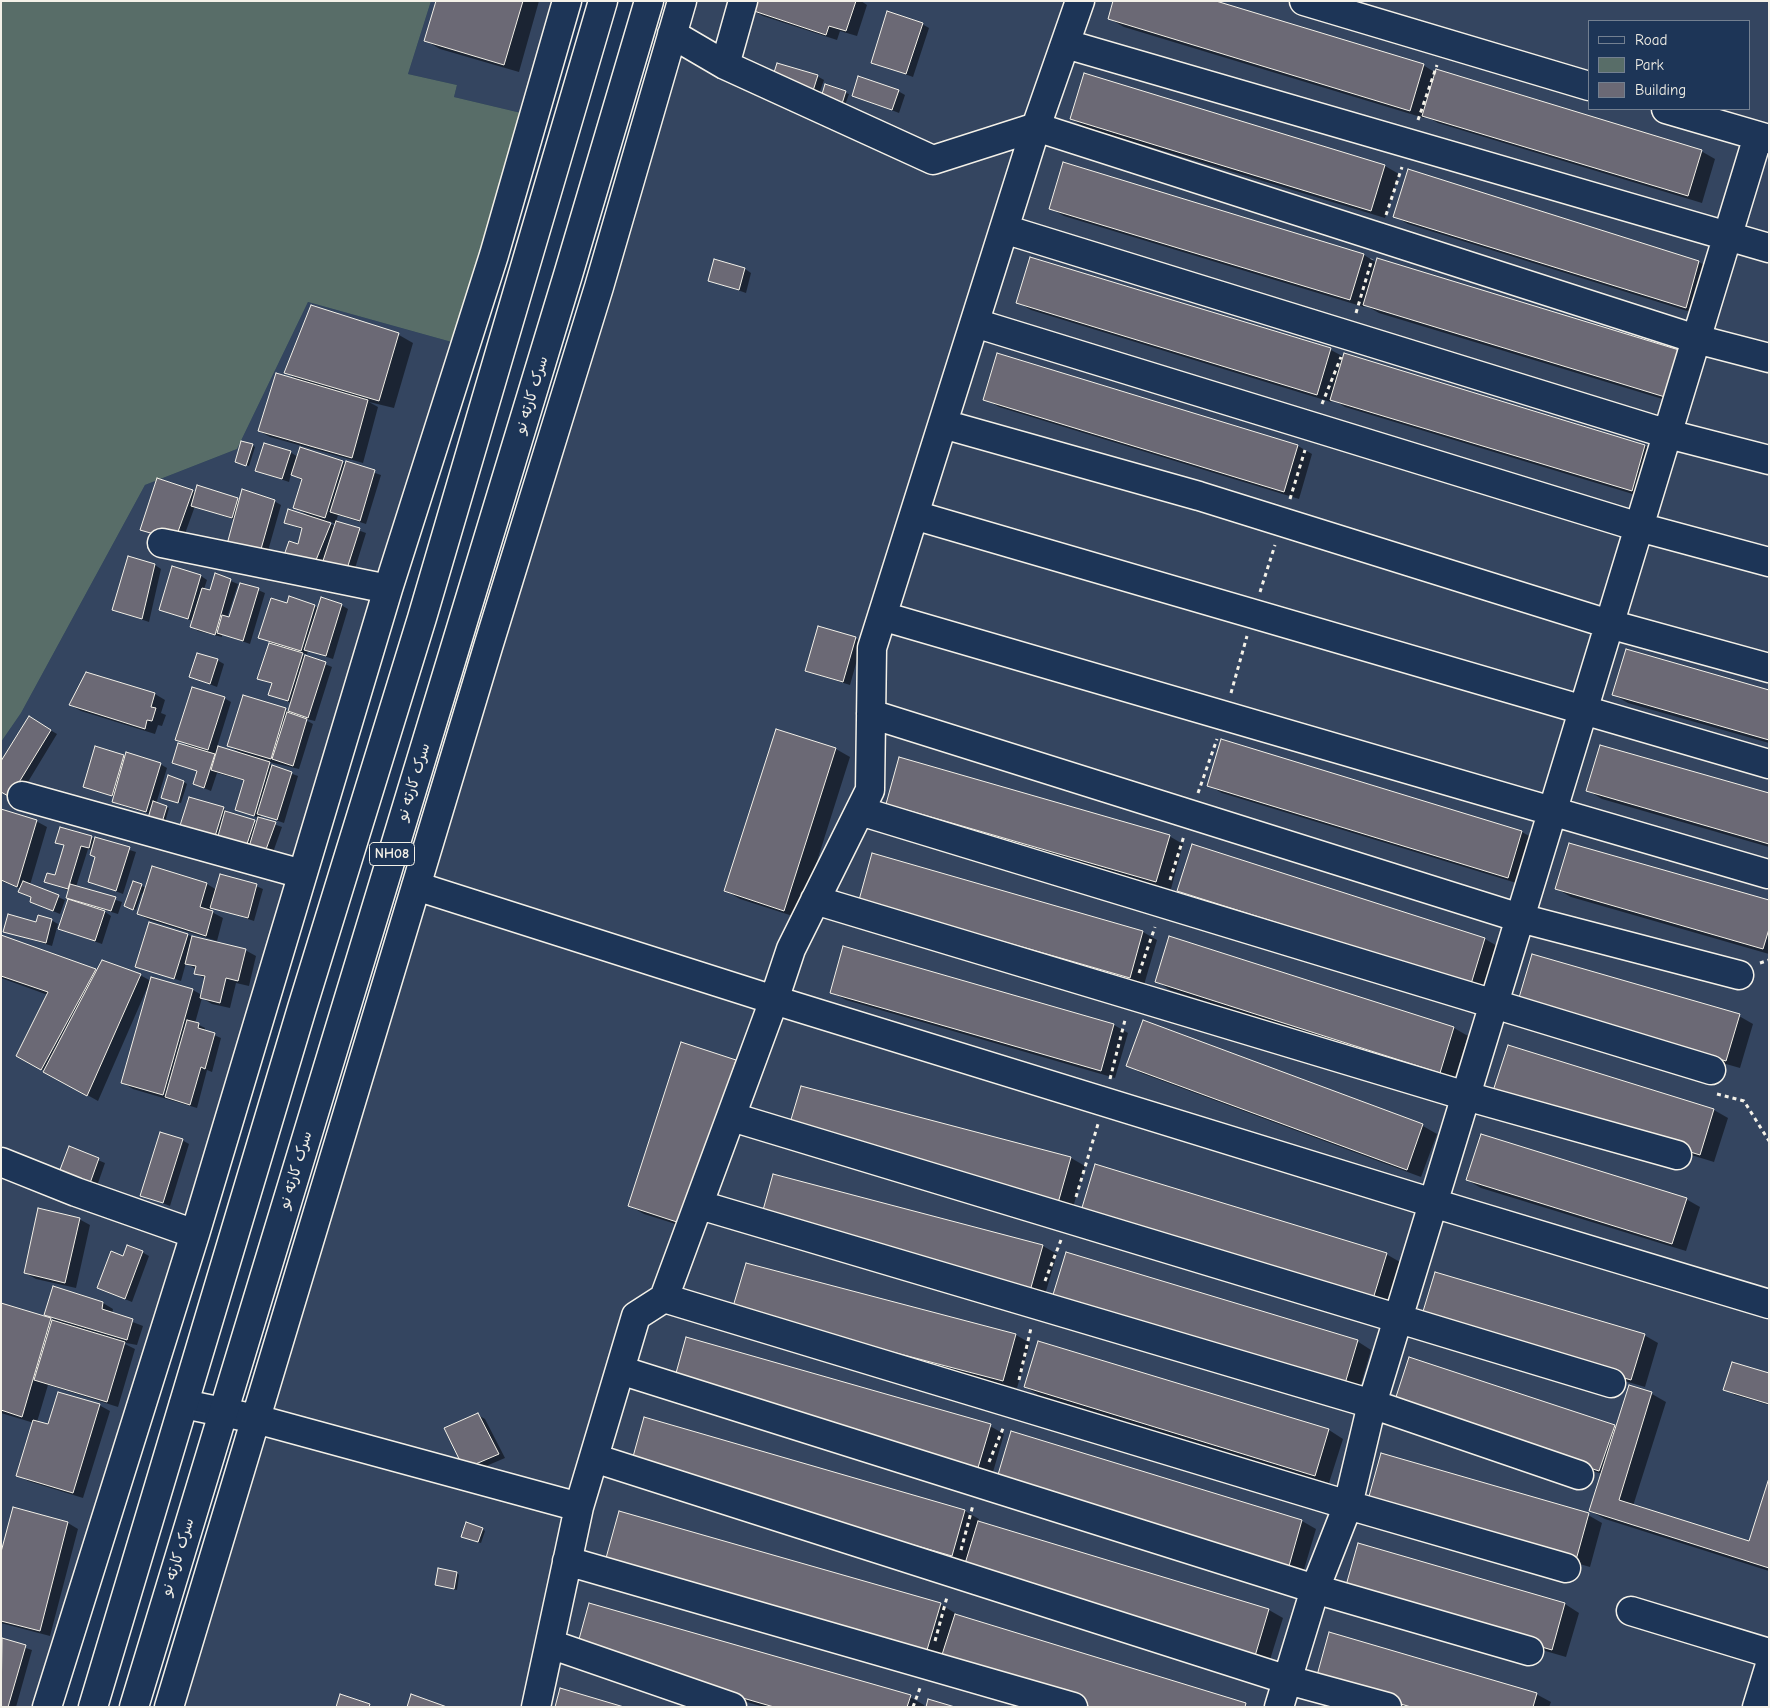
<!DOCTYPE html>
<meta charset="utf-8">
<style>
body{margin:0}
#map{position:relative;width:1770px;height:1708px;overflow:hidden;background:#1d3557;font-family:"Comic Neue",sans-serif}
canvas{display:block}
.frame{position:absolute;inset:0;border:2px solid #f4f1e8;pointer-events:none}
.legend{position:absolute;left:1588px;top:20px;width:162px;height:90px;box-sizing:border-box;background:#1d3557;border:1px solid #738091;margin:0;padding:6px 9px;list-style:none;font-size:15px;color:#f4f1e8}
.legend li{display:flex;align-items:center;gap:10px;height:25px}
.legend b{width:25px;border:1px solid #738091}
</style>
<div id="map">
<canvas width="1770" height="1708"></canvas>
<div class="frame"></div>
<ul class="legend">
<li><b style="height:6px;background:#1d3557"></b>Road</li>
<li><b style="height:14px;background:#586d68"></b>Park</li>
<li><b style="height:14px;background:#6b6975"></b>Building</li>
</ul>
</div>
<script>
const ctx = document.querySelector('canvas').getContext('2d');
ctx.lineJoin = 'round';
function paint(path, color) {
  ctx.fillStyle = color;
  ctx.fill(path, 'evenodd');
}
function poly(rows) {
  const path = new Path2D();
  for (const r of rows) {
    path.moveTo(r[0], r[1]);
    for (let i = 2; i < r.length; i += 2) path.lineTo(r[i], r[i + 1]);
  }
  return path;
}
function stroke(path, color, width, dash) {
  ctx.strokeStyle = color;
  ctx.lineWidth = width;
  ctx.lineCap = dash ? 'butt' : 'round';
  ctx.setLineDash(dash || []);
  ctx.stroke(path);
}
function write(font, color, halo, rows, align = 'center') {
  ctx.font = font + ' "Comic Neue","Playpen Sans Arabic",sans-serif';
  ctx.lineWidth = 4.5;
  ctx.setLineDash([]);
  ctx.textBaseline = 'middle';
  ctx.strokeStyle = halo;
  ctx.fillStyle = color;
  for (const [text, x, y, turn = 0] of rows) {
    ctx.save();
    ctx.translate(x, y);
    ctx.rotate((+turn || 0) * Math.PI / 180);
    ctx.textAlign = isNaN(turn) ? turn : align;
    if (halo) ctx.strokeText(text, 0, 0);
    ctx.fillText(text, 0, 0);
    ctx.restore();
  }
}
const built = poly([
 [431,1,567,1,534,116,454,97,457,85,408,74],
 [682,1,1769,1,1769,1707,169,1707],
 [1589,21,1749,21,1749,109,1589,109],
 [308,302,466,346,47,1707,1,1707,1,742,21,713,145,485,237,449]
]);
const green = poly([
 [1,1,431,1,408,74,457,85,454,97,534,116,466,346,308,302,237,449,145,485,21,713,1,742]
]);
const shadow = poly([
 [437,1,539,1,519,72,440,49,426,41],
 [755,1,861,1,867,5,857,36,840,31,837,40,763,16,752,10],
 [1110,19,1423,65,1436,73,1701,151,1715,159,1702,203,1438,123,1425,116,1424,118,1124,27],
 [922,24,929,28,913,77,872,62],
 [817,76,824,80,818,97,780,85],
 [825,86,849,94,844,108],
 [898,91,905,95,899,113,853,95],
 [1071,119,1385,166,1399,174,1385,218,1085,127],
 [1409,170,1699,262,1713,270,1700,315,1408,224,1394,216],
 [1050,208,1364,255,1377,263,1678,351,1679,404,1379,313,1365,305,1364,307,1064,216],
 [1031,258,1331,350,1344,357,1645,446,1659,454,1646,498,1345,407,1332,399,1331,402,1031,310,1017,302],
 [745,269,751,273,746,293,709,280],
 [311,306,399,335,413,343,394,408,369,402,378,407,363,463,270,437,259,431,298,380,285,372],
 [998,355,1298,446,1312,454,1299,499,999,407,985,399],
 [252,445,255,447,249,466,239,463],
 [290,452,298,457,346,463,381,475,366,524,338,515,336,522,366,533,352,578,291,561,303,530,285,522,308,515,295,508,303,481,291,474,289,482,257,471],
 [329,521,336,524,335,526,328,522],
 [192,491,240,500,274,501,281,505,266,558,235,520,195,506,182,542,142,529],
 [155,565,161,569,149,622,114,610],
 [216,575,238,584,227,618,230,619,258,590,265,593,250,644,222,634,222,637,198,631,192,627,193,621,161,610,201,576,207,580,204,589,211,591],
 [287,605,314,606,318,608,341,605,348,609,333,659,308,651,307,654,299,653,332,667,315,721,302,718,313,724,299,769,265,761,276,768,298,776,284,823,261,815,260,819,282,827,271,858,185,838,223,808,229,813,258,823,259,818,236,809,245,781,217,773,211,791,194,784,198,772,173,762,189,746,177,739,224,698,231,702,217,747,243,755,228,745,243,696,289,711,291,703,270,695,273,684,258,678,270,642,260,637],
 [855,638,862,642,850,685,806,671],
 [217,660,224,664,217,687,191,677],
 [87,674,155,694,165,700,161,713,166,715,162,726,158,725,155,734,81,711,70,705],
 [1769,691,1769,743,1628,703,1614,695],
 [30,718,57,734,17,800,1,790],
 [777,730,836,749,850,757,799,918,740,899,726,891],
 [1222,741,1522,832,1536,840,1523,885,1222,793,1208,785],
 [96,747,126,757,160,764,167,768,156,804,169,808,163,830,150,814,120,805,113,801,114,797,84,786],
 [184,782,187,784,181,803,165,799],
 [1587,790,1769,794,1769,847,1602,799],
 [887,803,1169,836,1183,844,1171,889,901,811],
 [1,811,36,821,47,827,30,885,65,900,60,914,38,905,31,901,32,898,20,892,21,889,1,881],
 [61,828,136,852,123,894,89,881,96,858,91,855,93,850,88,849,76,887,122,902,118,914,101,909,111,916,102,944,60,929,69,899,69,891,45,881,56,877,65,846,57,842],
 [1192,846,1485,939,1499,947,1485,991,1193,898,1179,890],
 [873,855,1143,932,1157,940,1144,985,875,907],
 [134,882,146,888,207,884,217,890,256,886,263,889,254,921,212,907,210,911,223,918,217,941,149,920,138,914,145,894,142,893,136,910,128,907],
 [1557,889,1769,902,1769,954,1571,897],
 [51,920,58,924,52,946,4,931],
 [187,935,245,950,256,956,249,986,236,983,230,1008,212,1004,202,998,195,1023,205,1028,205,1031,221,1038,212,1072,207,1070,197,1108,133,1089,123,1083,148,986,98,1101,18,1056,48,995,1,978,1,936,98,971,140,975,151,981,193,990,202,995,206,979,195,973,196,969,186,963,181,981,137,966],
 [1170,937,1454,1028,1468,1036,1454,1080,1170,990,1156,981],
 [844,947,1114,1025,1128,1033,1115,1078,846,1000,831,992],
 [1533,1009,1739,1016,1753,1024,1740,1068],
 [1143,1022,1423,1126,1437,1134,1421,1177,1141,1073,1127,1065],
 [1509,1046,1714,1110,1728,1118,1714,1162,1509,1099],
 [735,1061,750,1069,698,1231,644,1214,630,1206],
 [182,1140,189,1144,170,1206,142,1195],
 [803,1140,1071,1158,1085,1166,1072,1211],
 [69,1148,105,1163,96,1189,66,1178],
 [1096,1166,1386,1254,1400,1262,1387,1306],
 [774,1175,1043,1246,1057,1254,1044,1298],
 [1467,1180,1686,1199,1700,1207,1686,1251,1481,1188],
 [79,1219,90,1225,76,1288,36,1279,25,1273],
 [142,1252,149,1256,132,1302,98,1288,124,1258],
 [1067,1253,1357,1341,1371,1350,1358,1394],
 [54,1288,103,1303,113,1309,112,1314,143,1326,137,1345,121,1342,135,1349,118,1407,48,1385,37,1422,49,1426,99,1405,110,1411,83,1498,28,1481,18,1475,34,1423,1,1413,1,1305,54,1320,46,1314],
 [748,1318,1016,1335,1030,1343,1017,1388],
 [1437,1326,1644,1335,1658,1343,1645,1387],
 [1039,1342,1329,1430,1343,1439,1329,1483,1039,1395,1025,1387],
 [1769,1375,1769,1405,1735,1395,1725,1389],
 [1629,1386,1652,1394,1666,1402,1633,1506,1750,1542,1769,1481,1769,1571,1605,1519,1590,1511,1602,1474,1410,1411,1617,1427],
 [688,1391,990,1426,1004,1434,991,1479],
 [478,1415,485,1419,505,1458,472,1472],
 [1012,1433,1302,1521,1316,1529,1303,1573,1012,1485],
 [646,1471,965,1511,979,1519,978,1522,1269,1610,1283,1618,1269,1663],
 [1383,1507,1588,1515,1602,1523,1590,1567],
 [14,1509,68,1523,78,1529,50,1636,1,1623,1,1557],
 [482,1529,485,1531,481,1543,465,1538],
 [1359,1544,1565,1604,1579,1613,1566,1657,1360,1597],
 [607,1557,940,1604,955,1613,954,1615,1250,1707,1082,1707,622,1565],
 [457,1573,459,1575,457,1590,436,1585],
 [2,1640,32,1650,16,1707,1,1707],
 [591,1657,910,1697,924,1705,924,1707,764,1707],
 [1332,1687,1536,1694,1551,1702,1549,1707,1401,1707]
]);
const building = poly([
 [436,1,523,1,504,65,424,41,436,1],
 [754,1,856,1,846,31,829,26,826,35,751,10,754,1],
 [1113,1,1216,1,1424,64,1410,111,1108,19,1113,1],
 [887,11,923,23,906,74,871,63,887,11],
 [777,63,818,75,812,94,771,82,777,63],
 [1436,69,1702,150,1688,196,1422,116,1436,69],
 [1084,73,1385,165,1371,211,1070,119,1084,73],
 [858,76,899,90,892,110,852,96,858,76],
 [825,84,846,91,841,107,820,101,825,84],
 [1063,162,1364,254,1350,300,1049,209,1063,162],
 [1408,169,1699,261,1686,308,1393,217,1408,169],
 [1030,257,1331,348,1317,395,1016,303,1030,257],
 [1377,258,1679,350,1665,397,1363,305,1377,258],
 [714,259,745,268,739,290,708,281,714,259],
 [311,305,399,333,379,401,284,373,311,305],
 [997,353,1298,445,1284,492,983,400,997,353],
 [1344,353,1645,445,1632,491,1330,400,1344,353],
 [276,373,368,400,352,458,258,431,276,373],
 [241,441,253,444,246,466,235,462,241,441],
 [264,443,291,451,282,479,255,471,264,443],
 [300,447,343,461,325,518,293,508,302,479,291,475,300,447],
 [346,461,375,470,360,521,330,512,346,461],
 [157,478,193,490,175,540,140,530,157,478],
 [197,485,238,498,232,518,191,506,197,485],
 [242,489,275,500,259,556,226,548,242,489],
 [288,509,331,523,314,565,283,558,289,541,298,544,302,528,284,523,288,509],
 [336,521,360,528,345,575,321,567,336,521],
 [128,556,155,564,142,619,112,610,128,556],
 [172,566,201,575,188,619,159,610,172,566],
 [215,573,231,579,215,635,190,627,202,588,210,590,215,573],
 [240,583,259,588,243,641,217,633,222,615,229,617,240,583],
 [289,596,315,605,301,651,258,638,271,598,287,603,289,596],
 [321,597,342,604,326,656,304,650,321,597],
 [818,626,856,637,843,682,805,671,818,626],
 [269,643,303,653,288,701,268,695,272,683,257,679,269,643],
 [1626,649,1769,690,1769,740,1612,695,1626,649],
 [197,653,218,659,210,684,189,677,197,653],
 [305,655,326,662,308,718,288,711,305,655],
 [86,672,155,693,151,707,156,708,152,721,147,720,145,729,69,705,86,672],
 [192,687,225,697,208,750,175,740,192,687],
 [243,695,286,708,271,759,227,746,243,695],
 [287,712,307,719,293,766,272,759,287,712],
 [29,716,51,730,10,797,1,792,1,761,29,716],
 [776,729,836,748,784,911,724,891,776,729],
 [1221,739,1522,831,1508,878,1207,786,1221,739],
 [178,743,215,754,204,788,193,784,197,771,172,763,178,743],
 [1600,745,1769,793,1769,844,1586,791,1600,745],
 [95,746,124,755,112,796,83,787,95,746],
 [218,746,270,762,254,816,235,810,244,780,211,770,218,746],
 [126,752,161,763,146,812,112,802,126,752],
 [899,757,1170,835,1156,882,886,804,899,757],
 [272,765,292,772,277,820,257,814,272,765],
 [168,775,184,781,178,803,161,798,168,775],
 [189,797,224,807,212,846,177,835,189,797],
 [153,801,167,806,160,829,146,825,153,801],
 [1,809,37,820,17,887,1,880,1,809],
 [225,811,255,820,245,850,216,843,225,811],
 [258,817,276,822,264,855,248,850,258,817],
 [60,827,92,836,89,848,81,846,68,889,44,882,47,873,55,875,64,845,55,843,60,827],
 [95,837,130,847,116,891,88,882,95,857,90,855,95,837],
 [1569,843,1769,900,1769,929,1763,949,1555,889,1569,843],
 [1192,844,1485,938,1471,984,1177,891,1192,844],
 [872,853,1143,931,1130,978,859,900,872,853],
 [152,866,207,883,200,907,213,911,206,936,137,914,152,866],
 [220,874,257,884,248,918,210,908,220,874],
 [23,881,59,895,53,911,30,902,31,897,18,892,23,881],
 [133,881,142,884,133,910,124,906,133,881],
 [70,884,116,897,111,911,66,898,70,884],
 [68,899,105,911,95,941,58,929,68,899],
 [8,914,36,922,38,915,52,919,46,943,3,932,8,914],
 [149,922,188,934,174,979,135,967,149,922],
 [1,935,96,969,41,1070,16,1056,48,992,1,976,1,935],
 [192,936,246,949,238,981,226,978,220,1003,200,998,205,976,194,974,196,966,185,964,192,936],
 [1169,936,1454,1027,1440,1073,1155,982,1169,936],
 [843,946,1114,1024,1101,1071,830,993,843,946],
 [1532,954,1740,1014,1726,1061,1518,1001,1532,954],
 [102,960,141,974,87,1096,43,1072,102,960],
 [151,977,193,989,163,1095,121,1083,151,977],
 [187,1020,199,1023,198,1028,215,1033,205,1069,201,1067,190,1105,165,1097,187,1020],
 [1143,1020,1423,1124,1407,1170,1126,1066,1143,1020],
 [681,1042,736,1060,683,1224,628,1206,681,1042],
 [1508,1045,1714,1109,1700,1155,1493,1091,1508,1045],
 [801,1086,1071,1157,1058,1203,787,1133,801,1086],
 [160,1132,183,1139,163,1203,140,1196,160,1132],
 [1481,1134,1687,1198,1672,1244,1466,1180,1481,1134],
 [69,1146,99,1158,89,1186,58,1175,69,1146],
 [1095,1164,1387,1253,1373,1299,1081,1211,1095,1164],
 [773,1174,1043,1245,1030,1291,760,1221,773,1174],
 [38,1208,80,1218,65,1283,24,1273,38,1208],
 [127,1245,143,1251,125,1299,97,1288,111,1251,123,1256,127,1245],
 [1066,1252,1358,1340,1344,1387,1052,1298,1066,1252],
 [746,1263,1016,1334,1003,1381,732,1310,746,1263],
 [1435,1272,1645,1334,1631,1380,1421,1318,1435,1272],
 [53,1286,103,1302,102,1309,133,1319,127,1340,44,1315,53,1286],
 [1,1303,51,1318,22,1417,1,1410,1,1303],
 [52,1320,125,1342,107,1402,34,1380,52,1320],
 [686,1337,991,1424,977,1471,673,1384,686,1337],
 [1038,1341,1329,1429,1315,1476,1024,1387,1038,1341],
 [1409,1357,1615,1425,1599,1471,1394,1403,1409,1357],
 [1732,1362,1769,1373,1769,1404,1723,1390,1732,1362],
 [1629,1385,1652,1392,1619,1500,1749,1541,1769,1478,1769,1568,1589,1511,1629,1385],
 [58,1392,100,1404,73,1493,16,1476,33,1420,48,1424,58,1392],
 [478,1413,499,1454,464,1469,444,1428,478,1413],
 [644,1417,965,1510,952,1556,631,1464,644,1417],
 [1011,1431,1302,1520,1289,1566,997,1478,1011,1431],
 [1381,1453,1589,1513,1576,1560,1368,1500,1381,1453],
 [13,1507,68,1522,40,1631,1,1621,1,1552,13,1507],
 [619,1511,941,1603,927,1650,606,1558,619,1511],
 [978,1521,1269,1609,1255,1656,964,1567,978,1521],
 [466,1522,483,1528,478,1542,461,1537,466,1522],
 [1358,1543,1565,1603,1552,1650,1345,1589,1358,1543],
 [438,1568,457,1572,454,1589,435,1585,438,1568],
 [589,1603,911,1695,907,1707,774,1707,576,1650,589,1603],
 [955,1614,1246,1703,1245,1707,1091,1707,940,1661,955,1614],
 [1329,1632,1537,1693,1533,1707,1411,1707,1316,1679,1329,1632],
 [2,1638,26,1645,8,1707,1,1707,2,1638],
 [560,1688,624,1707,555,1707,560,1688],
 [340,1694,370,1704,369,1707,336,1707,340,1694],
 [411,1694,447,1707,407,1707,411,1694],
 [928,1699,955,1707,926,1707,928,1699]
]);
const path = poly([
 [1418,120,1437,65],
 [1386,215,1402,167],
 [1356,313,1372,259],
 [1322,404,1341,357],
 [1290,499,1305,450],
 [1260,592,1275,545],
 [1231,693,1247,636],
 [1198,793,1217,739],
 [1170,880,1184,836],
 [1760,963,1769,960],
 [1139,973,1155,927],
 [1110,1079,1125,1020],
 [1717,1094,1744,1101,1769,1141],
 [1076,1197,1098,1124],
 [1045,1281,1061,1240],
 [1019,1380,1031,1328],
 [989,1462,1004,1426],
 [961,1550,973,1505],
 [935,1641,947,1597],
 [913,1707,920,1688]
]);
const minor = poly([
 [1304,1,1589,86],
 [672,34,725,65,933,160,1036,127,1696,339,1769,358],
 [1066,44,1769,248],
 [725,65,743,1],
 [1666,109,1769,139],
 [1004,229,1668,434,1769,460],
 [975,323,1639,527,1769,562],
 [943,424,1199,496,1609,624,1769,668],
 [914,515,1769,764],
 [162,543,388,589],
 [882,616,1768,874],
 [871,714,1520,918,1739,975],
 [22,796,302,874],
 [860,811,1711,1070],
 [416,886,774,1000,1433,1203,1769,1304],
 [815,900,1466,1096,1677,1155],
 [732,1117,1611,1383],
 [1,1162,76,1192,195,1234],
 [700,1205,1372,1404,1579,1475],
 [664,1298,1348,1505,1566,1568],
 [620,1370,1315,1589,1529,1651],
 [184,1404,256,1419,579,1507],
 [594,1458,1288,1680,1387,1707],
 [567,1561,1073,1707],
 [1631,1611,1769,1653],
 [550,1644,732,1707],
 [47,1707,195,1234,388,589,494,255,567,1],
 [169,1707,488,647,599,287,682,1],
 [536,1707,579,1507,636,1316,664,1298,774,1000,791,949,870,790,872,648,1036,127,1080,1],
 [1279,1707,1315,1589,1348,1505,1372,1404,1758,136],
 [1757,1707,1769,1668]
]);
const highway = poly([
 [93,1707,302,1008,422,618,603,1],
 [134,1707,568,275,649,1]
]);
const shields = [
 [392,854,45]
];
const shieldNames = [
 ["NH08",392,854]
];
const streetNames = [
 ["سرک کارته نو",532,395,-73],
 ["سرک کارته نو",414,782,-73],
 ["سرک کارته نو",296,1170,-73],
 ["سرک کارته نو",178,1557,-73]
];
paint(built, '#344560');
paint(green, '#586d68');
paint(shadow, '#0007');
paint(building, '#6b6975');
stroke(building, '#f4f1e8', 1);
stroke(minor, '#f4f1e8', 31);
stroke(highway, '#f4f1e8', 31);
stroke(path, '#f4f1e8', 3, [4, 4]);
stroke(minor, '#1d3557', 28);
stroke(highway, '#1d3557', 28);
for (const [x, y, w] of shields) {
  const box = new Path2D();
  box.roundRect(x - w / 2, y - 11.5, w, 23, 4);
  ctx.fillStyle = '#1d3557';
  ctx.fill(box);
  stroke(box, '#f4f1e8', 1);
}
write('bold 14px', '#f4f1e8', null, shieldNames);
write('15px', '#f4f1e8', '#1d3557', streetNames);
</script>
